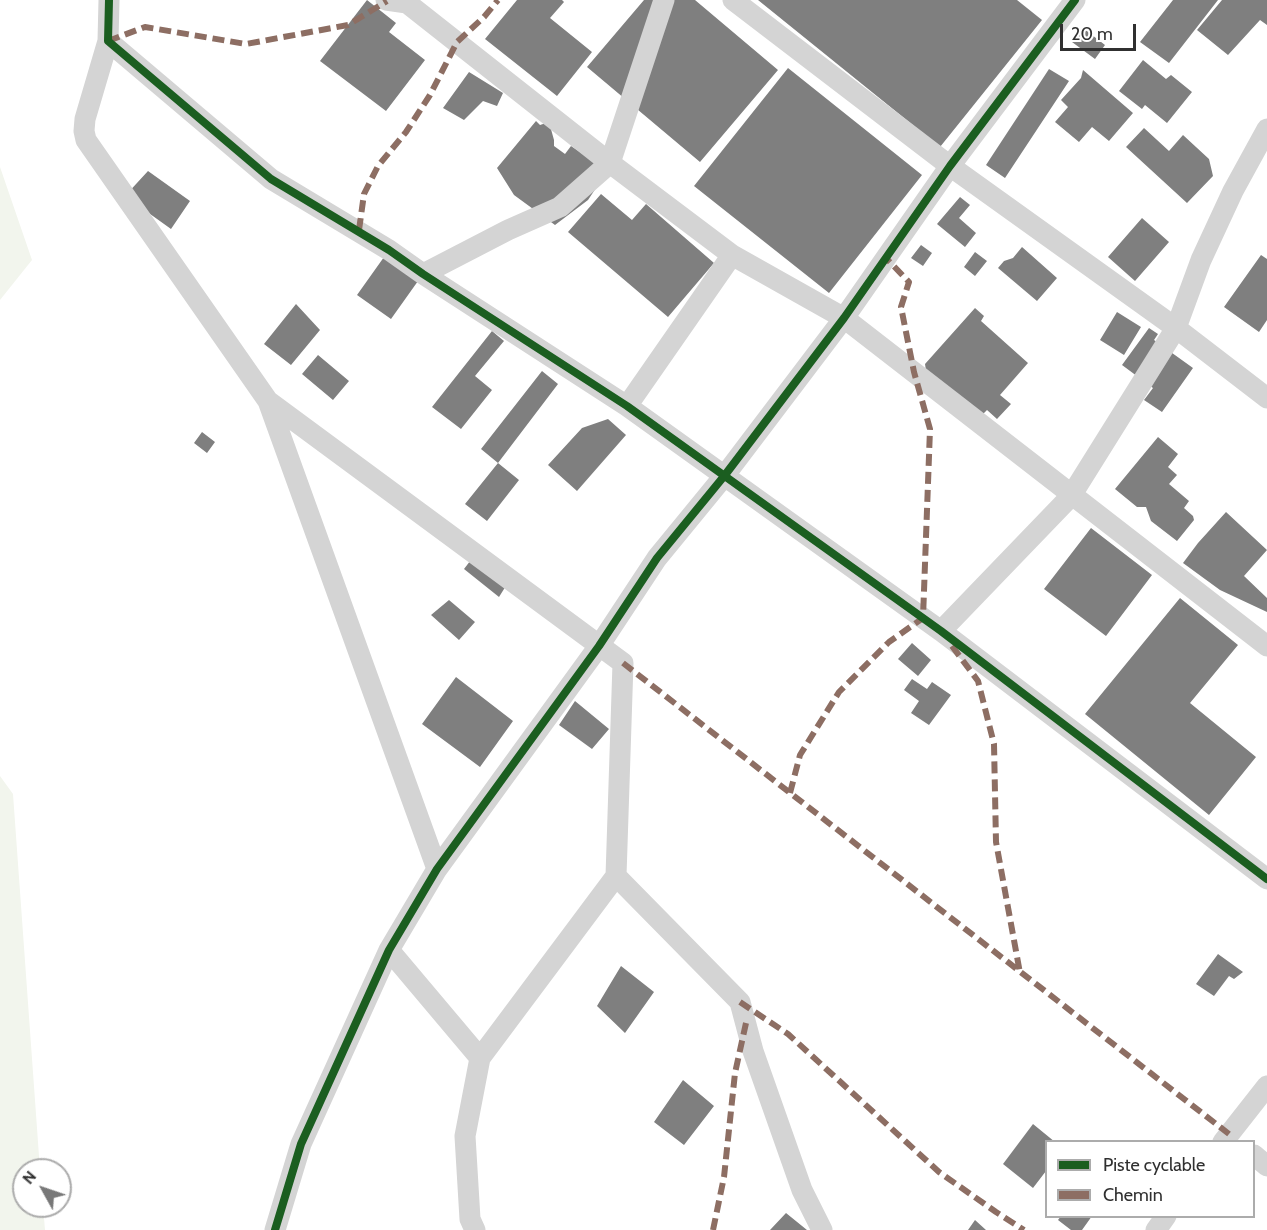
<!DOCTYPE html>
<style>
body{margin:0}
#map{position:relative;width:1267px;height:1230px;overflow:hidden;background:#fff;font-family:Cabin,sans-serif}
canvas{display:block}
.legend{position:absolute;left:1045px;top:1140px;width:210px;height:78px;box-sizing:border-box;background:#fff;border:2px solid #acacac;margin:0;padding:8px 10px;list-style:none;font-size:18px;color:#303030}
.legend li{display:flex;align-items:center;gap:12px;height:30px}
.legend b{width:30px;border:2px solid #acacac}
.north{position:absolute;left:12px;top:1158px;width:60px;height:60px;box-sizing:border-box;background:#fff;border:2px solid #acacac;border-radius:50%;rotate:310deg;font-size:16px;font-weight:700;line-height:24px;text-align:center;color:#303030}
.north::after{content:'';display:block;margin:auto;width:21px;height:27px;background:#787878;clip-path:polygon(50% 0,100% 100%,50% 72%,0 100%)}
.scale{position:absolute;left:1060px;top:24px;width:76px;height:27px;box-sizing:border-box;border:3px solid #303030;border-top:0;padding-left:8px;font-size:18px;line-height:21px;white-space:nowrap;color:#303030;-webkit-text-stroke:4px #fff;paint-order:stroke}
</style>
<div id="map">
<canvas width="1267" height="1230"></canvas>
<ul class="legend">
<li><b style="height:8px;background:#1b5e20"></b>Piste cyclable</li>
<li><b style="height:8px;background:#8d6e63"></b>Chemin</li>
</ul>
<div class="north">N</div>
<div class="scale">20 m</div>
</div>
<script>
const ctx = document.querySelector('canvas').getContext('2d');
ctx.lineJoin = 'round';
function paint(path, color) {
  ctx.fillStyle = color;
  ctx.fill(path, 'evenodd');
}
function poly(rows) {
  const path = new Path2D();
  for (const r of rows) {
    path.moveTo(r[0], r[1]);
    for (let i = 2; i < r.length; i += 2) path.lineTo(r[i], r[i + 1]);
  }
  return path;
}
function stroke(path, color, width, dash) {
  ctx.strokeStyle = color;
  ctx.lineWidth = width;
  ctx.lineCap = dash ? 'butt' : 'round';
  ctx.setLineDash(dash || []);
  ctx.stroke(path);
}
const green = poly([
 [0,167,32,260,0,300],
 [0,776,13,794,40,1170,24,1170,24,1206,43,1206,45,1230,0,1230]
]);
const building = poly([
 [367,0,396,23,389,32,425,60,386,111,320,61],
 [517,0,562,0,564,2,550,18,592,52,557,96,485,39],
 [644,0,695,0,778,70,700,162,587,67],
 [758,0,1017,0,1042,20,940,147],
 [1173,0,1218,0,1169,63,1140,42],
 [1222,0,1267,0,1267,25,1260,20,1228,55,1197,30],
 [1083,28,1105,45,1095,59,1072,42],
 [1143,60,1166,79,1171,75,1192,92,1167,123,1145,105,1142,109,1119,91],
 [788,68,922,175,829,293,694,186],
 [1049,69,1069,81,1005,178,986,165],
 [1083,70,1133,113,1109,141,1092,127,1079,142,1055,122,1068,107,1061,100,1081,78],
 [469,72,503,93,497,106,483,101,464,120,443,108],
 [536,121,540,125,549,122,554,140,554,146,565,154,571,146,598,164,596,188,588,200,555,225,514,195,497,168],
 [1144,128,1169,151,1183,135,1209,159,1213,176,1187,203,1126,147],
 [148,171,190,201,171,229,125,196],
 [601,194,632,220,646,204,714,263,668,317,568,232],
 [960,197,970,205,959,218,976,233,965,247,937,224],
 [1142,218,1169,242,1135,281,1108,257],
 [921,245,932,253,923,266,911,258],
 [1022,247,1057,278,1037,301,998,268,1004,261,1013,258],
 [389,250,423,274,391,319,357,295],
 [975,252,987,261,975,276,964,267],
 [1261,255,1267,259,1267,320,1259,332,1224,307],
 [296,304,320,330,291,365,264,344],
 [975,308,984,316,981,321,1028,363,1000,395,1011,404,997,419,987,410,982,415,927,377,925,364],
 [1117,312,1141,327,1124,355,1100,340],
 [1149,328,1158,334,1154,340,1193,368,1162,412,1144,400,1153,388,1122,365],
 [492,331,504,341,475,376,492,390,461,429,432,407],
 [318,355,349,381,333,400,302,374],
 [542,371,558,384,498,463,481,449],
 [608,419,626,435,577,491,548,465,582,428],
 [202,432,215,442,207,453,194,443],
 [1158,437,1178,454,1168,467,1177,475,1169,484,1189,501,1184,508,1193,516,1194,520,1177,541,1151,521,1146,507,1137,507,1115,489],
 [498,463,519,480,487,521,465,504],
 [1226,512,1267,550,1244,576,1267,598,1267,612,1220,590,1183,563,1198,543],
 [1091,528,1152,575,1106,636,1044,589],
 [480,548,514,573,499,597,464,569],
 [1180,598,1238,645,1190,703,1256,757,1209,815,1085,714],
 [449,600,475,622,459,640,431,615],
 [912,643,931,660,918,676,898,659],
 [456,677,513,721,480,767,422,724],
 [912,679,927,689,932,682,951,695,929,725,911,713,919,701,904,690],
 [575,701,609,729,592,749,559,725],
 [1218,954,1243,972,1234,979,1229,976,1214,996,1196,984],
 [621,966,654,992,625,1033,597,1006],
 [683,1080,714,1106,684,1145,654,1122],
 [1033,1124,1055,1142,1046,1142,1046,1171,1033,1188,1003,1164],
 [786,1213,807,1230,770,1230],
 [1061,1216,1092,1216,1082,1230,1071,1230,1058,1220],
 [975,1220,986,1230,968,1230]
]);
const minor = poly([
 [109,0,108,41,271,179,389,250,423,274,627,406,941,631,1267,879],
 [386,0,407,3,610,163,732,255,844,318,1267,646],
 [733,0,950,166,1176,328,1267,398],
 [108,41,85,119,84,131,86,140,268,401,437,869],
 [423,274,508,230,560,207,610,163,664,0],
 [268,401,623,663,616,876,480,1058,465,1136,470,1219,475,1230],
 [627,406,732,255],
 [941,631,1071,496,1176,328,1201,260,1233,191,1267,129],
 [616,876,740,1002,753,1051,802,1190,822,1230],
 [389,950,480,1058],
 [1223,1142,1267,1086],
 [1254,1155,1267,1166],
 [275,1230,301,1144,389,950,437,869,599,646,657,558,725,475,844,318,950,166,1075,0],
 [1156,1230,1166,1216]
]);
const quiet = poly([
 [108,41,145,27,246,44,348,25,387,1],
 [359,230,364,194,378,166,406,132,430,95,457,42,484,17,498,0],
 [952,646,978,681,994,744,996,842,1020,973],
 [623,663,1229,1134],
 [790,793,800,755,839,692,889,642,923,618,930,429,914,372,901,307,909,282,886,258],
 [740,1002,788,1034,939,1172,996,1212,1024,1230],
 [713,1230,724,1177,735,1073,746,1023]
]);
const cycleway = poly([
 [109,0,108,41,271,179,389,250,423,274,627,406,941,631,1267,879],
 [275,1230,301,1144,389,950,437,869,599,646,657,558,725,475,844,318,950,166,1075,0]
]);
paint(green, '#f2f5ed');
paint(building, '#7f7f7f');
stroke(minor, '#d4d4d4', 21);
stroke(quiet, '#8d6e63', 6, [12, 6]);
stroke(cycleway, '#1b5e20', 8);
</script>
